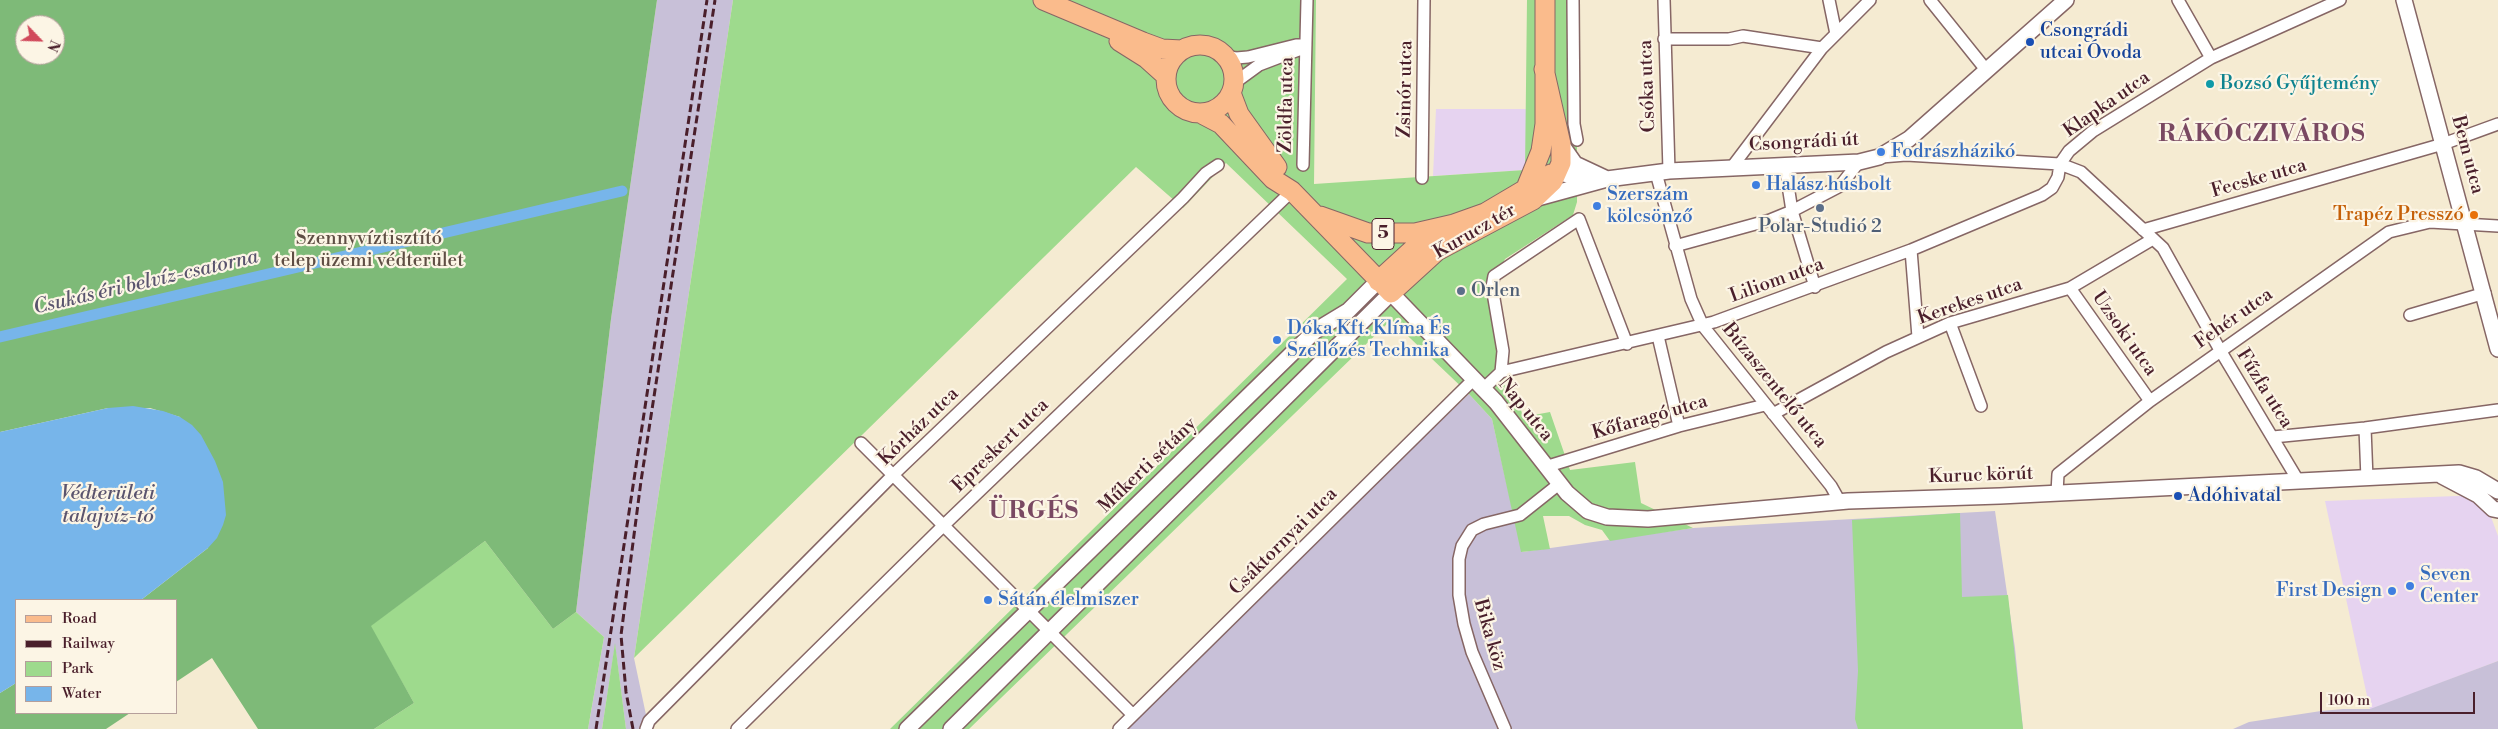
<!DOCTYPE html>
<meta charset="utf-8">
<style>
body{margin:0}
#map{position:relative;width:2498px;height:729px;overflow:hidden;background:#f5ebd2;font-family:"Libre Bodoni",serif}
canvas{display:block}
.legend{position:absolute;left:15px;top:599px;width:162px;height:115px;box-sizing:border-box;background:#fcf5e5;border:1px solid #b59f9b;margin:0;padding:6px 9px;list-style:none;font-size:15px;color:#4a1f2b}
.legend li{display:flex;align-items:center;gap:10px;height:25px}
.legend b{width:25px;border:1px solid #b59f9b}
.north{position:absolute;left:15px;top:15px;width:50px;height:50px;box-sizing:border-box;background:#fcf5e5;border:1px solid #b59f9b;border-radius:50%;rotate:114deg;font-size:14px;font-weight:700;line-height:20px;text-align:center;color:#4a1f2b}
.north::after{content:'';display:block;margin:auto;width:18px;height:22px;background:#d1495b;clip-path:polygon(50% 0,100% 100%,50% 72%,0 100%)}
.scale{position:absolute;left:2320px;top:692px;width:155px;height:22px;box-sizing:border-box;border:2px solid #4a1f2b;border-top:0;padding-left:6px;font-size:15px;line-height:18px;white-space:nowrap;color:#4a1f2b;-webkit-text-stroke:4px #fcf5e5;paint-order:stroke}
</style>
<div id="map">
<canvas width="2498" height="729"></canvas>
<ul class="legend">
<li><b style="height:6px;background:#fabb8c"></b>Road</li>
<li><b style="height:6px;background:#4a1f2b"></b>Railway</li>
<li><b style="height:14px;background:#9eda8d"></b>Park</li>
<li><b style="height:14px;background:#77b5ea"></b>Water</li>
</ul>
<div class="north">N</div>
<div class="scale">100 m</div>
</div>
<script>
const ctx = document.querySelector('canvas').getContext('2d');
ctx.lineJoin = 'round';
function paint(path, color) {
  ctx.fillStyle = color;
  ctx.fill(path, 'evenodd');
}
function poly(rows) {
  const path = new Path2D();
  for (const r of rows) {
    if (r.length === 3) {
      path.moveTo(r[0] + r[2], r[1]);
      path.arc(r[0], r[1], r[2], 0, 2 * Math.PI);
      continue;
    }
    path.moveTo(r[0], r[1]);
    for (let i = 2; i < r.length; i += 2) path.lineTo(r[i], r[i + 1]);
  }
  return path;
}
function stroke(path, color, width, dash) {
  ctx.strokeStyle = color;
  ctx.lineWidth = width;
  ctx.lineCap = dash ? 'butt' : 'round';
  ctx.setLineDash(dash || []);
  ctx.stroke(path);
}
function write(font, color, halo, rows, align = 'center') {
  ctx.font = font + ' "Libre Bodoni",serif';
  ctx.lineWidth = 4.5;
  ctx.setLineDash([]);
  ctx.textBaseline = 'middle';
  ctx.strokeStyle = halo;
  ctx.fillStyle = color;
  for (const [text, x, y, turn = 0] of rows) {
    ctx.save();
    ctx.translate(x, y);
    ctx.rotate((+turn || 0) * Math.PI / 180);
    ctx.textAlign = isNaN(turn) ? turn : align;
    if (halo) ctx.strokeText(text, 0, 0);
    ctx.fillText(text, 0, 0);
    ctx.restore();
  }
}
const built = poly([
 [1436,109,1526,109,1526,170,1433,176],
 [2483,495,2498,536,2498,661,2370,710,2325,501]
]);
const industrial = poly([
 [657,0,733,0,634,658,649,729,626,729,615,645,602,729,588,729,604,637,576,612,611,319],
 [1469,394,1492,419,1522,552,1693,528,1995,511,2015,648,2023,729,1119,729],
 [2498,661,2498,729,2233,729,2249,722,2321,711,2343,709,2370,709]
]);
const green = poly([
 [733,0,1316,0,1314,184,1525,170,1527,0,1577,0,1577,202,1573,215,1505,259,1495,278,1512,378,1523,417,1550,412,1570,470,1635,462,1641,503,1693,528,1610,541,1602,530,1585,525,1569,516,1543,516,1550,549,1521,552,1492,419,1469,394,1391,320,969,729,890,729,1347,279,1226,163,1183,208,1136,167,634,658],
 [1960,513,1962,597,2008,595,2023,729,1858,729,1855,719,1858,671,1852,520],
 [485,541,553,629,576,612,604,637,588,729,374,729,414,703,370,626],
 [615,643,626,729,602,729]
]);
const forest = poly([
 [0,0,657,0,611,319,576,612,553,629,485,541,371,626,414,703,374,729,258,729,212,658,176,682,176,600,141,600,208,548,180,417,150,408,108,408,0,432],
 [25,25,55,25,55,55,25,55],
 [16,683,16,713,130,713,106,729,0,729,0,693]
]);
const water = poly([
 [133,406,163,411,180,417,192,425,201,435,215,461,223,482,226,515,223,525,217,538,208,548,141,600,16,600,16,683,0,693,0,432,108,408]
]);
const canal = poly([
 [0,337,622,191]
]);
const minor = poly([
 [1573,0,1574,124,1577,140],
 [1664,0,1669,171],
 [1829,0,1836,34],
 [1930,0,1987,71],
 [2178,0,2211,58],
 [1664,39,1729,39,1743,36,1822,48],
 [1224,56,1236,58,1248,57,1296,45,1306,45],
 [1233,84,1259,65,1301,49],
 [1881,157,1906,155,2060,164,2081,172,2163,248,2220,350,2299,482],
 [1303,165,1307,0],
 [1785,166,1792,211,1815,287],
 [1732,167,1822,48,1870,0],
 [1656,173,1691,299,1703,326,1831,486,1840,502],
 [1422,178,1424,0],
 [2143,230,2443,144,2498,124],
 [1675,246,1770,220,1792,211,1840,186,1859,162],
 [1911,250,1918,337],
 [2070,288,2150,401],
 [2410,315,2485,293],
 [1950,323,1981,406],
 [1658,336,1679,426],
 [1501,372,1503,351,1492,287,1494,276,1579,219,1627,344],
 [1483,389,1501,372,1714,322,1911,250,2042,195,2052,188,2058,177,2060,164,2069,151,2093,131,2211,58,2340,0],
 [1773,414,1886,352,1950,323,2070,288,2153,239],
 [2365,428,2367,479],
 [2273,437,2365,428,2498,410],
 [861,443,1133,715],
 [1545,467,1679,426,1765,405],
 [2057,493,2058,474,2150,401,2389,232,2430,222,2498,226],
 [646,729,649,721,893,475,1183,198,1206,173,1218,165],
 [737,729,944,525,1292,191],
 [1119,729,1473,380],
 [1505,729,1472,652,1464,624,1459,595,1459,559,1462,546,1472,530,1484,524,1520,515,1559,484]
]);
const tertiary = poly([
 [2404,0,2498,349],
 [1561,144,1575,164,1607,179],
 [1557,172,1575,177,1596,179],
 [1534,199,1607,179,1669,171,1859,162,1879,157,1909,139,2066,0],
 [2442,476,2478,495,2493,509,2498,510],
 [907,729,1315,331,1348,311,1378,281],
 [951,729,1391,293,1496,402,1567,493,1588,511,1607,517,1648,519,1848,501,2000,496,2459,473,2476,478,2498,491]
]);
const primary = poly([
 [1043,0,1143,42,1162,49,1182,50],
 [1119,41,1146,58,1166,76],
 [1200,79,34],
 [1231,93,1239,114,1277,167],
 [1200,113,1221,124,1273,179,1292,191,1391,293,1437,251,1533,200,1553,181,1561,163,1561,144,1544,69],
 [1526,188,1541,151,1545,124,1545,0],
 [1320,216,1368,233,1415,233,1454,224,1485,213,1551,174],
 [1378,281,1424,239,1437,232]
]);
const rail = poly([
 [596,729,707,0],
 [633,729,626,692,621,635,641,481,715,0]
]);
const markers = [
 [2030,42,5,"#1a4fb4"],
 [2210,84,5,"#0f9aa8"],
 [1881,152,5,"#3f7fe0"],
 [1756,185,5,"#3f7fe0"],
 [1597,206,5,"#3f7fe0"],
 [1820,208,5,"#5c6f8a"],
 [2474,215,5,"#e8710a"],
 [1461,291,5,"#5c6f8a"],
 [1277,340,5,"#3f7fe0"],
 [2178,496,5,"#1a4fb4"],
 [2410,586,5,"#3f7fe0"],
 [2392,591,5,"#3f7fe0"],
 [988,600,5,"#3f7fe0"]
];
const shields = [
 [1383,234,22]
];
const shieldNames = [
 ["5",1383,234]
];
const transitNames = [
 ["Csongrádi",2040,31],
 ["utcai Óvoda",2040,53],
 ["Adóhivatal",2188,496]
];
const cultureNames = [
 ["Bozsó Gyűjtemény",2220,84]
];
const streetNames = [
 ["Csóka utca",1648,86,-92],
 ["Zsinór utca",1406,89,-89],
 ["Zöldfa utca",1287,105,-89],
 ["Klapka utca",2107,105,-35],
 ["Csongrádi út",1804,143,-3],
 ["Bem utca",2467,155,75],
 ["Fecske utca",2259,179,-16],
 ["Kurucz tér",1475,232,-30],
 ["Liliom utca",1777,281,-20],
 ["Kerekes utca",1970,302,-19],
 ["Fehér utca",2234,319,-35],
 ["Uzsoki utca",2124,334,55],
 ["Búzaszentelő utca",1774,386,51],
 ["Fűzfa utca",2264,389,58],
 ["Nap utca",1525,410,51],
 ["Kőfaragó utca",1650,418,-16],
 ["Kórház utca",919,427,-44],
 ["Epreskert utca",1001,446,-44],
 ["Műkerti sétány",1148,466,-44],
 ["Kuruc körút",1981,476,-2],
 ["Csáktornyai utca",1284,542,-45],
 ["Bika köz",1489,635,74]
];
const shopNames = [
 ["Fodrászházikó",1891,152],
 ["Halász húsbolt",1766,185],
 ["Szerszám",1607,195],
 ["kölcsönző",1607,217],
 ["Dóka Kft. Klíma És",1287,329],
 ["Szellőzés Technika",1287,351],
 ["Seven",2420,575],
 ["Center",2420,597],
 ["First Design",2382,591,"right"],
 ["Sátán élelmiszer",998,600]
];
const foodNames = [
 ["Trapéz Presszó",2464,215]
];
const serviceNames = [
 ["Polar-Studió 2",1820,227],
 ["Orlen",1471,291,"left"]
];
const parkNames = [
 ["Szennyvíztisztító",369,239],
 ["telep üzemi védterület",369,261]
];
const waterNames = [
 ["Csukás éri belvíz-csatorna",146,283,-13],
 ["Védterületi",108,494],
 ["talajvíz-tó",108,517]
];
const districtNames = [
 ["RÁKÓCZIVÁROS",2262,135],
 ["ÜRGÉS",1034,512]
];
paint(built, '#e6d3f0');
paint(industrial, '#c8c0d8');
paint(green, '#9eda8d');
paint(forest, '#7eba78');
paint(water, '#77b5ea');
stroke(canal, '#77b5ea', 11);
stroke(minor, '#866665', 14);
stroke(tertiary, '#866665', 18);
stroke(primary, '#866665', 21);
stroke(minor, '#fff', 11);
stroke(tertiary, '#fff', 15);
stroke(primary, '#fabb8c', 19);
stroke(rail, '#4a1f2b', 3, [8, 4]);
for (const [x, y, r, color] of markers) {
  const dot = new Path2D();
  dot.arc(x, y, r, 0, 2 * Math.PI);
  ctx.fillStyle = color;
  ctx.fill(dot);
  stroke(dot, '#fcf5e5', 2);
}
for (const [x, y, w] of shields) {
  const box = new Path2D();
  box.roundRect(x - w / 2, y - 15.5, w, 31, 4);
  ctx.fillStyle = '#fcf5e5';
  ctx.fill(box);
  stroke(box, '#4a1f2b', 1);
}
write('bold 18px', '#4a1f2b', null, shieldNames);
write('19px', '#164399', '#fcf5e5', transitNames, 'left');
write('19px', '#0d838f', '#fcf5e5', cultureNames, 'left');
write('19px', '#4a1f2b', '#fcf5e5', streetNames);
write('19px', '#366cbe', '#fcf5e5', shopNames, 'left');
write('19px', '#c56008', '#fcf5e5', foodNames, 'right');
write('19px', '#4e5e75', '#fcf5e5', serviceNames);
write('19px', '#5f4e44', '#fcf5e5', parkNames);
write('italic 20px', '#5a546e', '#fcf5e5', waterNames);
ctx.letterSpacing = '1px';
write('bold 24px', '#7a4962', '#fcf5e5', districtNames);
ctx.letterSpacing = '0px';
</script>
